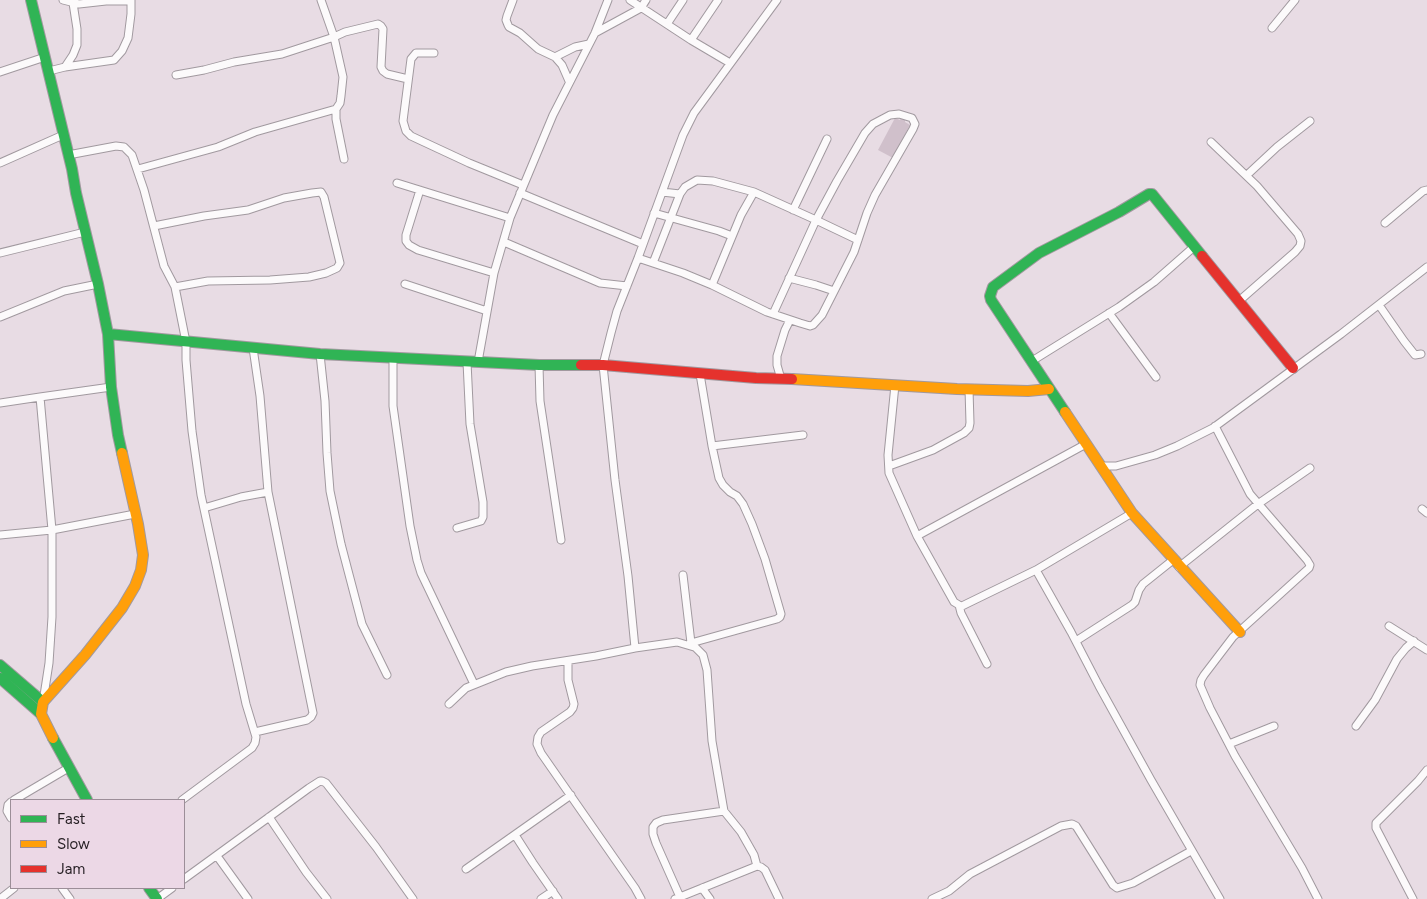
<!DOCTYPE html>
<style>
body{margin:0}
#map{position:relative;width:1427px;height:899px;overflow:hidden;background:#e8dce4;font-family:Figtree,sans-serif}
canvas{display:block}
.legend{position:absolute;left:10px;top:799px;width:175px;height:90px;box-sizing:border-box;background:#ecd8e6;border:1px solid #9c8e98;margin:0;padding:6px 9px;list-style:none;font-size:15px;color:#251e23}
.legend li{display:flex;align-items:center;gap:10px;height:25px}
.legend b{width:25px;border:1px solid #9c8e98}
</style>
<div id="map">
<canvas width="1427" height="899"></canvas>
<ul class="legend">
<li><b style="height:6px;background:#30b455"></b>Fast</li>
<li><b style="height:6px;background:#ff9f0a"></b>Slow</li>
<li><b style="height:6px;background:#e5322d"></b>Jam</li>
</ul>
</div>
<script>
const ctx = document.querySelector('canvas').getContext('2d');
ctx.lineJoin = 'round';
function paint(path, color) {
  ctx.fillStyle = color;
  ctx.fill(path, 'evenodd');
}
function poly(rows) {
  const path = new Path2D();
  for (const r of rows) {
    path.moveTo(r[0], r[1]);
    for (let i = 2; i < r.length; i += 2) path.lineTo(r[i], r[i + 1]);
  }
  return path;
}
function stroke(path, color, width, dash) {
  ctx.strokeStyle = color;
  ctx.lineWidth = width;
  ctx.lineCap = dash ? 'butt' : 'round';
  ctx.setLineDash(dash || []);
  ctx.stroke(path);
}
const green = poly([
 [901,117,905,118,905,122,910,125,893,158,878,150,895,118,900,120]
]);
const street = poly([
 [63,0,79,4,106,1,131,1],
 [321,0,334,37,345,32,378,24,381,26,383,29,381,67,383,71,387,74,408,79],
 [513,0,507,16,506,20,508,25,509,27,520,33,538,49,555,57,562,65,569,81],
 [630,0,691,40,730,63],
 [667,24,683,0],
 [1272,28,1295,0],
 [595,33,641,8,646,0],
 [691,40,718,0],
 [434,53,416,53,411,59,403,121,406,131,411,136,469,163,523,185],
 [555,57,575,47,589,44],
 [65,67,73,55,77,45,77,29,73,3],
 [49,71,65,67,114,60,122,51,128,38,131,14,131,0],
 [0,72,45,57],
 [176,75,204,70,234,62,282,54,334,37,343,77,341,96,340,103,336,109],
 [1211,142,1257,186,1298,234,1301,241,1300,246,1295,252,1239,301],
 [68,155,116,146,124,147,132,155,144,190,164,266,175,287,186,342,186,360,192,431,201,495,246,704,256,737,255,743,252,748,182,800],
 [0,163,63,135],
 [138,169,218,147,255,132,336,109,336,119,344,159],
 [1247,175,1277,147,1310,121],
 [397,183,510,218],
 [420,190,406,235,406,241,409,245,418,250,494,273],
 [520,193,643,244],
 [793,210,827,139],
 [654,213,719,231,732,236],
 [1385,223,1423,191,1427,190],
 [154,226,204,216,248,210,284,198,312,193,321,192,324,197,340,263,337,268,326,273,309,277,270,280,208,281,175,287],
 [504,242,600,283,627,286],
 [0,253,85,232],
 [638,258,683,273,712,285,767,312,800,323,810,326,813,325,822,315,854,252,867,213,875,195,913,129,915,124,912,118,899,114,890,115,873,124,865,133,837,181,816,220,754,192,713,181,697,180,685,187,680,194,662,192],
 [653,263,680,194],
 [789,278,816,285,834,291],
 [405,284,487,311],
 [712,285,741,215,754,192],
 [1379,305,1404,341,1415,355,1421,354],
 [1109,313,1156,377],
 [773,314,816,220,858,240],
 [0,317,64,291,98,284],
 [253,348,260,396,268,492,313,713,311,717,307,720,255,732],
 [320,354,325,401,327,453,330,491,341,544,362,624,387,675],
 [393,358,393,406,410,526,417,560,421,573,474,684],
 [1032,361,1119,307,1154,282,1195,246],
 [478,362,494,273,510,218,553,115,595,33,608,0],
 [539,365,540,401,561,540],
 [781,379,777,365,777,356,785,330,790,320],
 [895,385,888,455,889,473,917,536,954,602,959,605,961,613,987,664],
 [40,397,111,387],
 [0,403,40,397,52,530,135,514],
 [1215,426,1250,494,1307,560,1310,565,1309,568,1233,637,1204,675,1201,680,1200,685,1210,708,1235,756,1302,868,1318,899],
 [712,446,803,435],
 [889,466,933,450,964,433,969,428,970,423,969,389],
 [1100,466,1116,466,1155,455,1177,446,1213,428,1341,334,1427,267],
 [204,508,241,497,268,492],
 [1422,509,1427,513],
 [457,528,481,521,483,517,483,502,470,424,467,362],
 [0,535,52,530,52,617,49,663,43,702],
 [917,536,1086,444],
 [1179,567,1258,504,1310,468],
 [1036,570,1071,632,1099,686,1151,780,1220,899],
 [683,575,691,643,703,655,707,670,712,741,724,811,741,832,754,855,757,866],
 [959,605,962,606,1036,570,1132,513],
 [1389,626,1427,650],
 [1076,641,1132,605,1135,602,1139,590,1143,584,1173,560],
 [691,643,777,619,780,617,781,614,765,559,752,524,743,504,737,496,730,492,723,485,719,478,712,446,700,374],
 [635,648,628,576,615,480,603,365,611,333,617,311,638,258,683,135,694,113,777,0],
 [568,661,568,680,574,704,573,708,570,712,541,732,538,737,537,744,541,753,635,888,641,899],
 [449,704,466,688,506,672,532,666,596,656,635,648,677,642,694,647],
 [1356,726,1375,700,1397,659,1406,648,1414,641],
 [1229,744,1274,726],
 [14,800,70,767],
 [11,802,8,805,7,811,11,818],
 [269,817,306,872,327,899],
 [515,835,533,863,558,899],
 [217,856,248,899],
 [466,869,571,795],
 [184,879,309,788,320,781,322,781,326,783,376,847,413,899],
 [62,888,70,899],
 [702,888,710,899],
 [680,897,656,843,653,834,653,827,656,823,663,820,724,811],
 [0,899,14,888],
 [157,899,172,888],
 [541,899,553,891],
 [675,899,757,866,761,867,765,870,779,899],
 [932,899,949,891,970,874,1061,826,1072,824,1076,826,1113,885,1117,888,1133,883,1191,851],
 [1413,899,1376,828,1376,823,1418,781,1427,770]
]);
const fast = poly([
 [31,0,72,169,76,193,98,284,108,334,111,387,118,435,122,453],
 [108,334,320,354,539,365,581,365],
 [1065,412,991,300,990,296,993,287,1039,253,1119,212,1149,194,1152,194,1202,256],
 [0,665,43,702],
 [0,678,41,714],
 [53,738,87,800],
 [149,888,157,899]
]);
const slow = poly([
 [792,379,957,389,1028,391,1049,389],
 [1065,412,1132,513,1240,632],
 [53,738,41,714,43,702,85,655,122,608,135,586,141,570,143,555,138,524,122,453]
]);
const jam = poly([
 [1202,256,1293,368],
 [581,365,603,365,756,378,792,379]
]);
paint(green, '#d0c0cb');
stroke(street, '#a1999f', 9);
stroke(fast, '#a1999f', 12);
stroke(slow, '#a1999f', 12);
stroke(jam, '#a1999f', 12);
stroke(street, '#fcfafb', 7);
stroke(fast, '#30b455', 10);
stroke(slow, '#ff9f0a', 10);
stroke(jam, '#e5322d', 10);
</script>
